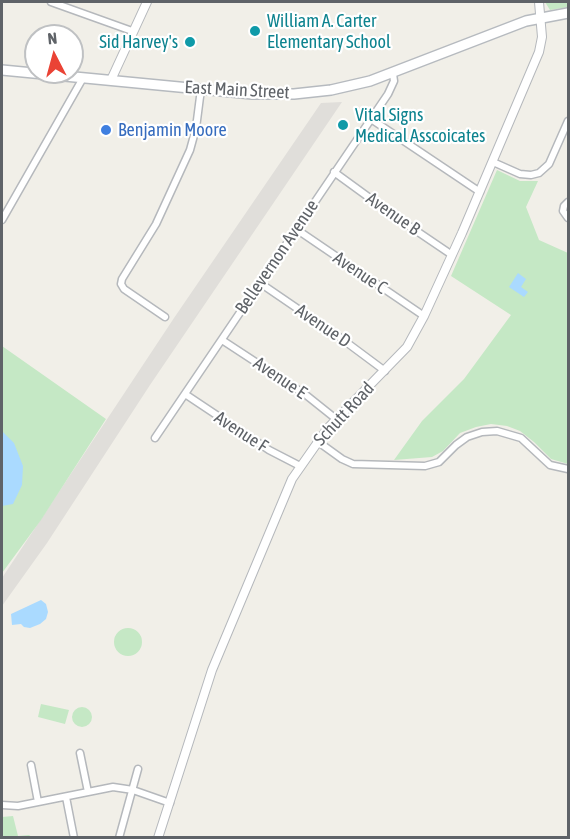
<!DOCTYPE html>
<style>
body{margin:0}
#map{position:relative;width:570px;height:839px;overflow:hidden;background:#f1efe8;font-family:"Asap Condensed",sans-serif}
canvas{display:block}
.frame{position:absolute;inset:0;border:3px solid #5f6368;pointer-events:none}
.north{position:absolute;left:24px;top:24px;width:60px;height:60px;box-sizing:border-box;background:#fff;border:2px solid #bfc1c3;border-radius:50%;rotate:354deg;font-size:16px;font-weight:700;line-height:24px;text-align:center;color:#5f6368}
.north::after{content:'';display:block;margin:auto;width:21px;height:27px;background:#ea4335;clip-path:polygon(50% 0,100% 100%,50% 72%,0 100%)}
</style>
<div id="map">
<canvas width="570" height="839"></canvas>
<div class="frame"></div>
<div class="north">N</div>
</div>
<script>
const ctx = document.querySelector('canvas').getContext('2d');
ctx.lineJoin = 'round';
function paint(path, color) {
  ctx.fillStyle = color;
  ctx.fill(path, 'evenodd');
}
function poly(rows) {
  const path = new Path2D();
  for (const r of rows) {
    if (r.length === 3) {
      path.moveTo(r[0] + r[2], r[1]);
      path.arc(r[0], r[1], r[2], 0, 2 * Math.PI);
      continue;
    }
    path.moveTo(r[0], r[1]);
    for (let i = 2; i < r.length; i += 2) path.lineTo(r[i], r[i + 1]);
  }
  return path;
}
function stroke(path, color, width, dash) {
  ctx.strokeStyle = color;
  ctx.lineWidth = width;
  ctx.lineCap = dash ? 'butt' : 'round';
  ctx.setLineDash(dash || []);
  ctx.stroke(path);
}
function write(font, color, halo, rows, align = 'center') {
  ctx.font = font + ' "Asap Condensed",sans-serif';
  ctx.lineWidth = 4.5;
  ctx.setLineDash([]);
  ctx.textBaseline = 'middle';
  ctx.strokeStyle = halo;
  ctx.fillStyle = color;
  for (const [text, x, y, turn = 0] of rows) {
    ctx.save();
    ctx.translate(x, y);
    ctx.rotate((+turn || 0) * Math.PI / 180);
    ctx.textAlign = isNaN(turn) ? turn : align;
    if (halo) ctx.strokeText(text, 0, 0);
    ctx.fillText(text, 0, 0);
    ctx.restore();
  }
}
const industrial = poly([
 [342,102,150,385,47,543,2,606,2,578,174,318,321,103]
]);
const green = poly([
 [545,2,568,2,568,7,550,10],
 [497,170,520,181,538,181,526,207,539,240,568,253,568,464,551,459,534,442,520,431,507,426,491,424,476,427,460,433,443,451,432,457,394,460,422,421,464,379,511,315,451,276],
 [2,346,106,419,41,520,2,573],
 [128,642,14],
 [41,704,69,710,65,724,38,717],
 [82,717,10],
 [13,816,18,836,29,835,32,837,2,837,2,817]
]);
const water = poly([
 [518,273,526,279,521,287,528,292,524,297,509,287],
 [2,431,14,443,23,466,22,485,13,504,2,506],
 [41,600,46,604,48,612,46,619,40,624,30,628,24,627,21,624,12,625,11,614]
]);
const minor = poly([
 [51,2,132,31],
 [371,119,480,192],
 [493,162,520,174,531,175,539,173,549,164,568,121],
 [334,172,393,215,452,255],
 [568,202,564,206,563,211,568,218],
 [2,220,83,78],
 [296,229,424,316],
 [260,283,342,339,385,371],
 [165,317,124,289,121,284,122,279,156,224,190,150,196,128,201,89],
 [222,340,306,395,336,419],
 [185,394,269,450,300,466],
 [155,438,388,94,394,81,393,74],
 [317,441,342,459,353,464,425,466,439,462,456,445,467,437,482,432,497,431,521,438,550,465,568,469],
 [80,753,88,792],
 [31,765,38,802],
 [66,797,74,838],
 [2,805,18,806,113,787,133,790,170,803],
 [119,838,138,769]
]);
const tertiary = poly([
 [111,80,147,2],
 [158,838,212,670,292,479,327,429,407,347,424,316,462,233,539,52,542,37,539,2]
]);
const secondary = poly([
 [2,70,252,94,294,94,331,90,370,81,526,21,568,13]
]);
const markers = [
 [255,31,6,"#0f9aa8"],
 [190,42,6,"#0f9aa8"],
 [343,125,6,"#0f9aa8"],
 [106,130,6,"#3f7fe0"]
];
const cultureNames = [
 ["William A. Carter",267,21],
 ["Elementary School",267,42],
 ["Sid Harvey's",178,42,"right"],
 ["Vital Signs",355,115],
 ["Medical Asscoicates",355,136]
];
const streetNames = [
 ["East Main Street",237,90,3],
 ["Avenue B",393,214,35],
 ["Bellevernon Avenue",277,257,-56],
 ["Avenue C",360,273,34],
 ["Avenue D",323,326,34],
 ["Avenue E",280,378,34],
 ["Schutt Road",344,414,-47],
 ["Avenue F",241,432,33]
];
const shopNames = [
 ["Benjamin Moore",118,130]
];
paint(industrial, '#e0deda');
paint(green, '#c5e8c5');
paint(water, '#aadaff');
stroke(minor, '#b5b8bc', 9);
stroke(tertiary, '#b5b8bc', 10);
stroke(secondary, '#b6babf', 12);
stroke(minor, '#fff', 6);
stroke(tertiary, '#fff', 8);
stroke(secondary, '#fff', 9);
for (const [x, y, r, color] of markers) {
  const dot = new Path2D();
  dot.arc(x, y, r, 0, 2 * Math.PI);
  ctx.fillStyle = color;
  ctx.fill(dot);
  stroke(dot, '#fff', 2);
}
write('18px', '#0d838f', '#fff', cultureNames, 'left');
write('18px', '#5f6368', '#fff', streetNames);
write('18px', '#366cbe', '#fff', shopNames, 'left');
</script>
